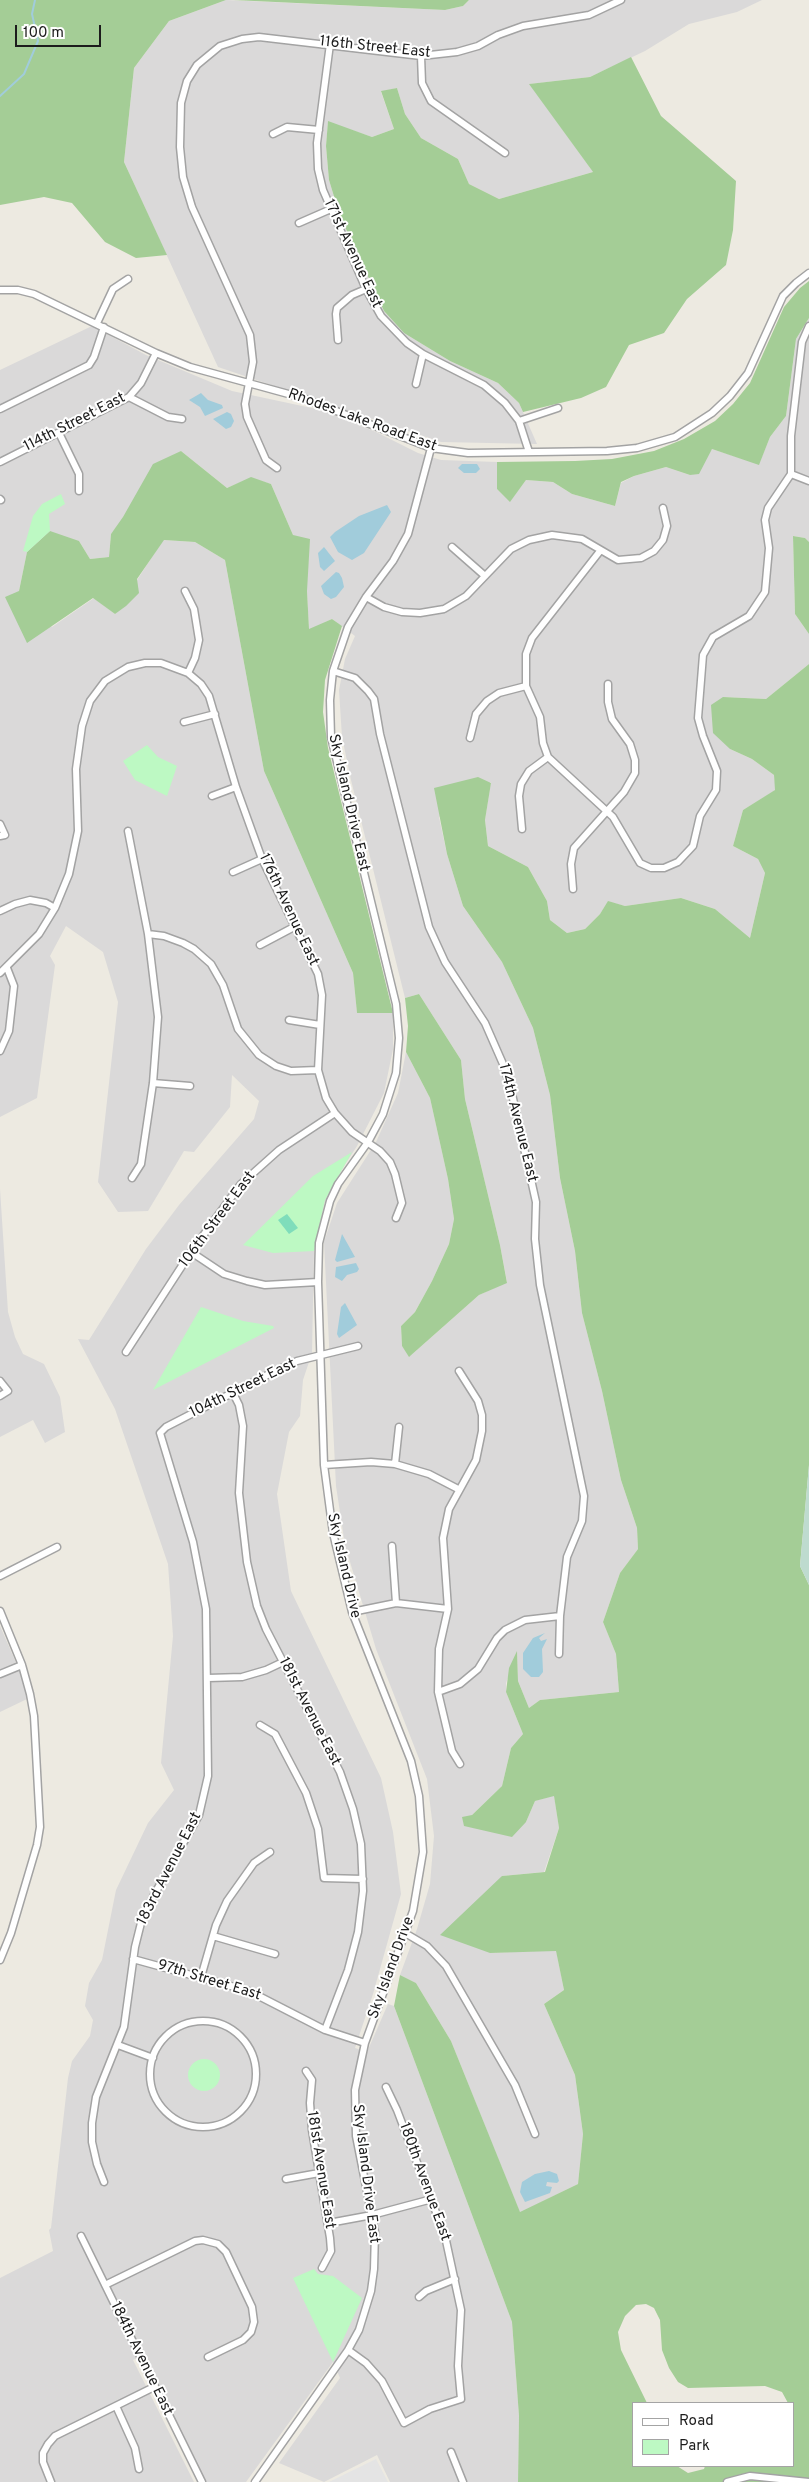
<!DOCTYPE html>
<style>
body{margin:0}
#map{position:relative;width:809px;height:2482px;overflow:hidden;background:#edeae1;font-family:Overpass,sans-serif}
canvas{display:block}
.legend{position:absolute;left:632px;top:2402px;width:162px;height:65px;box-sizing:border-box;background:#fff;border:1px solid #a4a4a4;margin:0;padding:6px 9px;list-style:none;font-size:15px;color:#1c1c1c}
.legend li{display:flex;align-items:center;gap:10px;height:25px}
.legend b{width:25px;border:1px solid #a4a4a4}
.scale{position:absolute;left:15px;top:25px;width:86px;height:22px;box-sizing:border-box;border:2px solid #1c1c1c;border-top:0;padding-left:6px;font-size:15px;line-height:18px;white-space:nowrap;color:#1c1c1c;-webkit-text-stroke:4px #fff;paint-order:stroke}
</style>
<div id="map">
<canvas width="809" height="2482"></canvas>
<ul class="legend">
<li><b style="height:6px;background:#fff"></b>Road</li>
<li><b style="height:14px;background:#bdf9c3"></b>Park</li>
</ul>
<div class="scale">100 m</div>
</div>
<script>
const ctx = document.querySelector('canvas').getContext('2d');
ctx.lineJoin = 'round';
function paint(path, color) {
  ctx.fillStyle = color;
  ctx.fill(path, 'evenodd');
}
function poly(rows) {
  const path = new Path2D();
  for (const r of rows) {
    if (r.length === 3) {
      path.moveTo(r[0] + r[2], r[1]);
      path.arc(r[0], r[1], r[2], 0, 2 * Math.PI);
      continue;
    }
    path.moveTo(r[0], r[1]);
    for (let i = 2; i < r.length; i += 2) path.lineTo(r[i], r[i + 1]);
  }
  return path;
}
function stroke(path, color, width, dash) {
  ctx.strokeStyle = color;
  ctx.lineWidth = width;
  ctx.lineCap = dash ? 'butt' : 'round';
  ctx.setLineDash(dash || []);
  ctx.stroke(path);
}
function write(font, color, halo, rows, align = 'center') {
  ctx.font = font + ' Overpass,sans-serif';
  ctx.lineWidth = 4;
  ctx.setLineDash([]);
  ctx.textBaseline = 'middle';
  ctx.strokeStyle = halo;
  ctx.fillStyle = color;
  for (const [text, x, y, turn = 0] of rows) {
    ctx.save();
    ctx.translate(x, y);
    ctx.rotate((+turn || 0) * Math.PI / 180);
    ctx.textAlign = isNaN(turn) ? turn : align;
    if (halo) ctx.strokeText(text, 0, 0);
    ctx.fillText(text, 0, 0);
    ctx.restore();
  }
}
const residential = poly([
 [226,0,445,10,463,6,469,0,762,0,737,12,689,24,645,51,590,77,530,84,593,172,499,199,469,184,458,159,421,138,405,114,397,88,381,92,394,129,372,137,328,122,326,146,329,180,340,216,384,311,404,333,450,361,498,383,519,403,537,444,441,442,218,367,124,162,134,68,169,21],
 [809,318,809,542,805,538,793,536,795,614,809,634,809,664,766,699,723,697,730,749,752,759,774,775,776,790,743,810,733,846,758,859,765,873,750,938,715,909,681,898,625,906,608,902,600,914,585,929,567,933,550,920,547,901,528,867,488,846,485,820,491,782,439,817,447,854,463,906,502,962,533,1028,550,1095,560,1178,575,1251,582,1313,602,1391,621,1480,637,1528,638,1549,620,1573,603,1622,616,1654,619,1692,540,1700,529,1708,518,1681,517,1653,506,1683,506,1692,523,1734,511,1748,502,1786,472,1815,526,1822,535,1801,554,1795,559,1828,544,1872,502,1876,490,1953,556,1950,564,1990,544,2004,575,2075,583,2134,578,2184,520,2213,451,2041,416,1983,400,1975,417,1929,430,1884,434,1836,427,1779,376,1649,345,1545,336,1486,324,1242,337,1203,376,1142,398,1093,406,1052,430,1098,448,1179,454,1219,449,1244,432,1281,415,1312,401,1326,402,1346,410,1356,479,1295,507,1282,500,1245,465,1099,461,1060,419,994,405,998,351,780,342,737,339,690,345,659,355,636,332,619,309,630,307,591,293,535,271,484,251,478,227,488,181,451,111,534,109,557,90,559,79,541,27,552,19,591,52,627,94,598,115,614,163,540,195,542,225,560,264,771,353,973,357,1013,393,1013,393,1049,384,1093,357,1146,330,1188,320,1214,314,1251,312,1353,303,1380,300,1416,289,1432,277,1494,291,1591,381,1778,393,1832,401,1894,373,1994,355,2048,367,2052,388,2004,394,2006,512,2322,519,2416,518,2482,390,2482,377,2455,324,2482,279,2463,340,2378,333,2362,246,2482,205,2482,145,2355,133,2360,194,2482,0,2482,0,2278,53,2251,49,2230,51,2228,68,2078,72,2061,90,2036,93,2020,85,2006,89,1983,102,1960,116,1890,148,1823,174,1790,161,1763,173,1636,168,1564,115,1409,78,1339,89,1340,146,1249,179,1205,254,1119,259,1101,232,1075,230,1107,194,1152,184,1151,148,1211,118,1212,98,1182,118,1002,103,952,66,926,50,956,55,965,37,1098,0,1117,0,370,92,326,146,355,232,391,321,410,376,432,418,453,441,460,497,462,497,489,510,501,526,480,553,482,572,494,615,506,621,483,634,476,666,467,690,475,712,449,759,464,770,437,786,416,796,339],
 [0,1189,8,1312,15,1337,23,1354,44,1364,60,1397,65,1432,45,1443,33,1420,0,1437],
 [0,1626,25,1683,27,1699,0,1712]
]);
const forest = poly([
 [0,0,226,0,169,21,134,68,124,162,167,255,136,258,105,242,72,203,44,197,0,205],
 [233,0,469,0,463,6,445,10],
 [631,57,661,116,736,181,733,230,726,265,687,299,664,333,629,345,606,387,581,398,523,412,519,403,498,383,450,361,404,333,384,311,340,216,329,180,326,146,328,121,372,137,394,129,381,91,397,88,405,114,421,138,458,159,469,184,499,199,593,172,529,84,590,77],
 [809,281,809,318,796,339,786,416,770,437,759,465,712,449,699,474,690,475,666,467,634,476,621,482,615,506,572,494,553,482,526,480,510,502,497,489,497,462,575,461,612,459,654,451,684,439,715,421,733,404,750,383,784,307,800,288],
 [181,451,227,488,251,477,271,484,293,535,310,539,307,591,309,629,332,619,342,626,325,680,323,712,328,748,393,1013,357,1013,353,973,264,771,225,560,195,542,164,540,137,579,139,593,126,606,115,614,93,598,27,643,5,597,19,591,27,552,50,531,79,541,90,559,109,557,111,534,123,517,153,464],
 [793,536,805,538,809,542,809,634,795,614],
 [809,664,809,1465,800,1566,809,1585,809,2482,518,2482,519,2416,512,2322,394,2006,400,1975,416,1983,451,2041,520,2212,578,2184,583,2134,575,2075,544,2004,564,1990,556,1951,490,1953,440,1935,502,1876,545,1872,559,1828,554,1796,535,1801,526,1822,512,1837,464,1826,462,1817,472,1815,502,1786,511,1748,523,1734,506,1692,509,1668,517,1651,518,1681,529,1708,540,1700,619,1692,616,1654,603,1622,620,1573,638,1549,637,1528,621,1480,602,1391,582,1313,575,1251,560,1178,550,1095,533,1028,502,962,463,906,447,854,434,788,478,777,491,783,485,820,488,846,528,867,547,901,550,920,567,933,585,929,600,914,608,901,625,906,681,898,715,909,750,938,765,873,758,859,733,846,743,810,775,790,774,775,752,759,730,749,713,733,711,705,723,697,766,699],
 [646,2304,654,2308,660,2320,662,2350,669,2368,678,2382,688,2388,765,2386,782,2392,788,2403,793,2403,793,2466,705,2466,704,2469,688,2473,677,2466,633,2466,633,2403,647,2403,621,2350,618,2332,625,2316,636,2305],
 [419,994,461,1060,465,1099,500,1245,507,1283,479,1295,409,1357,402,1346,401,1326,415,1312,432,1281,449,1244,454,1219,448,1179,430,1098,406,1052,408,1026,405,998]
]);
const wetland = poly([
 [809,1465,809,1585,800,1566]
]);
const park = poly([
 [61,494,65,504,49,514,50,531,27,552,23,551,33,516,42,504],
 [147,745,158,757,177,766,167,796,135,780,123,761],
 [352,1152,325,1200,314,1251,273,1253,243,1245,313,1176],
 [201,1307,243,1321,273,1326,274,1328,153,1390],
 [204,2075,16],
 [314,2269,318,2274,333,2276,362,2298,333,2362,293,2278]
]);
const pitch = poly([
 [287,1214,298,1228,289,1234,278,1220]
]);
const parking = poly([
 [376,2459,388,2482,329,2482]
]);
const water = poly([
 [201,393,208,400,222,405,223,408,205,416,200,407,189,400],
 [227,412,231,414,234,421,231,427,226,429,213,419],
 [462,464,477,464,480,469,476,473,464,473,458,468],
 [387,505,391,512,364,553,352,560,338,552,330,537,335,532,359,516],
 [324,547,335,561,324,571,320,567,318,553],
 [336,572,339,573,342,578,344,587,336,597,331,599,324,594,321,586],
 [342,1234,355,1257,337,1262,335,1260],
 [356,1263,359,1269,357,1272,347,1275,342,1281,335,1277,336,1267],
 [345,1303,357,1325,339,1338,337,1334,341,1307],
 [545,1633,539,1638,541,1641,547,1639,542,1649,543,1672,539,1677,531,1677,523,1669,523,1653,533,1638],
 [549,2171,557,2174,559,2181,557,2183,547,2182,546,2186,552,2187,550,2193,525,2202,520,2192,522,2182,535,2174]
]);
const stream = poly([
 [0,96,24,74,38,41,32,14,35,0]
]);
const minor = poly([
 [330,44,317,143,318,169,323,190,366,289,381,316,407,343,423,354,484,385,505,403,519,421,529,452],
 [421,56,422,83,431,101,505,153],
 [273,134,287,127,319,130],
 [299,223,331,209],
 [0,290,18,290,34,294,156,353,190,367,303,398,431,448,468,453,607,451,637,448,675,437,712,413,730,396,748,373,783,296,796,283,809,273],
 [97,323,113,289,128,279],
 [338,340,336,314,337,308,352,295,366,289],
 [416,384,423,354],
 [129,397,168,417,182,419],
 [0,409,89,365,94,357,104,327],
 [519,421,558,408],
 [59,433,79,474,79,491],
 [0,462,129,397,141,383,156,353],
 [277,468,266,460,247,417,245,404,253,362,250,335,192,207,183,177,180,147,181,103,187,81,197,65,220,46,242,39,259,37,421,56,457,52,478,46,498,35,523,26,589,15,621,0],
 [791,474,809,481],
 [0,499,1,500],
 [452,547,485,576],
 [600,551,532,638,526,654,526,686,540,717,543,743,548,757,613,817,640,863,651,868,664,868,678,862,693,846,700,816,716,790,717,771,703,736,698,718,703,655,713,637,749,616,765,592,769,548,765,520,768,508,791,474,791,436,802,342,809,326],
 [185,591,194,609,199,640,195,658,188,673],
 [366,597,384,607,402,612,420,613,444,609,466,596,511,549,529,540,552,535,582,539,618,560,641,558,654,551,663,540,667,526,663,508],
 [333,671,355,678,368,691,374,699,380,734,429,927,445,962,485,1023,503,1064,510,1085,536,1202,535,1239,540,1285,584,1496,582,1521,567,1557,560,1616,559,1654],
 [184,722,215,714],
 [470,738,476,714,487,701,499,693,526,686],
 [212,796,236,787],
 [0,824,5,835,0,836],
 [522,829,519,796,521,784,529,771,548,757],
 [128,831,148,934,158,1017,153,1083,141,1164,132,1178],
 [233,872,262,859],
 [573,889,571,864,574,848,624,792,635,773,635,760,630,744,612,719,608,702,608,684],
 [0,911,15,904,30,900,46,903,55,908],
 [148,934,164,936,183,943,194,949,211,964,223,985,238,1029,259,1055,276,1066,291,1071,318,1070],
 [260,945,294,927],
 [0,973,39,934,55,908,69,874,78,831,76,769,82,726,90,701,105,681,128,667,145,663,161,663,188,673,201,684,209,696,236,787,262,859,318,974,322,995,318,1070,326,1098,335,1113,352,1132,380,1151,390,1162,395,1174,402,1203,396,1218],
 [289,1020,320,1025],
 [0,1051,9,1031,14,986,7,968],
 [153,1083,190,1086],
 [191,1252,224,1274,247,1281,265,1285,318,1282],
 [126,1352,191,1252,241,1184,279,1150,335,1113],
 [459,1371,478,1401,482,1415,482,1431,476,1460,449,1509,443,1538,448,1609,439,1649,438,1692,452,1751,460,1764],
 [0,1381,8,1391,0,1396],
 [233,1393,239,1405,243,1426,239,1493,247,1562,257,1606,266,1629,340,1772,353,1809,361,1844,363,1891,358,1932,348,1970,325,2030],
 [395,1464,399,1427],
 [324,1465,371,1462,395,1464,429,1474,458,1489],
 [392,1546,396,1603],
 [0,1576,57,1547],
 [0,1611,22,1665,30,1694,34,1716,40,1827,37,1845,11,1933,0,1960],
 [352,1612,396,1603,448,1609],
 [0,1674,22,1665],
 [208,1678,242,1677,266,1670,283,1662],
 [438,1692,460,1684,478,1669,497,1638,505,1630,525,1620,560,1616],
 [260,1725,275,1734,306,1793,318,1829,324,1878,363,1879],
 [405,1933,427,1946,446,1966,515,2085,535,2134],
 [213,1936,275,1954],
 [133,1959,249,1991,325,2030,365,2043],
 [201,1977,216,1925,227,1901,254,1863,270,1852],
 [203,2074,53],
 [118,2045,153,2058],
 [306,2071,312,2080,310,2103,312,2130,330,2238,331,2251,322,2268],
 [286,2179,319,2173],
 [104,2182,97,2164,92,2142,92,2123,96,2097,124,2027,135,1947,141,1923,154,1895,199,1815,208,1776,206,1609,193,1542,160,1433,166,1427,277,1370,297,1361,358,1346],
 [329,2223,372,2215,432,2199],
 [81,2236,202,2482],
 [105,2285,195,2241,203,2240,218,2244,226,2252,252,2307,254,2322,251,2332,243,2340,208,2357],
 [419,2297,426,2291,455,2279],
 [348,2350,366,2363,382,2381,404,2423,430,2409,461,2399,458,2366,461,2310,445,2236,397,2110,386,2087],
 [116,2406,135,2448,139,2469],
 [451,2452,463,2482],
 [51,2482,43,2462,43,2453,48,2444,55,2436,154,2387],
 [255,2482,348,2350,359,2330,371,2291,374,2269,375,2232,356,2136,355,2090,365,2043,413,1911,423,1852,419,1796,411,1761,352,1612,333,1533,324,1465,318,1282,319,1243,330,1201,338,1184,368,1142,383,1114,396,1073,399,1038,396,1004,331,737,330,700,333,671,348,627,366,597,393,561,408,534,431,448],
 [727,2482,750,2476,809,2482]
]);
const streetNames = [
 ["116th Street East",375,48,6],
 ["171st Avenue East",352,254,65],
 ["Rhodes Lake Road East",362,421,20],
 ["114th Street East",75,423,-27],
 ["Sky Island Drive East",348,803,77],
 ["176th Avenue East",288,910,65],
 ["174th Avenue East",517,1123,76],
 ["106th Street East",218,1220,-53],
 ["104th Street East",243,1389,-26],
 ["Sky Island Drive",343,1566,77],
 ["181st Avenue East",309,1712,63],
 ["183rd Avenue East",170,1869,-63],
 ["Sky Island Drive",392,1968,-70],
 ["97th Street East",209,1981,17],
 ["181st Avenue East",320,2170,81],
 ["Sky Island Drive East",365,2174,83],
 ["180th Avenue East",424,2182,70],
 ["184th Avenue East",141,2359,64]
];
paint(residential, '#dad9d9');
paint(forest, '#a4cd96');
paint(wetland, '#bedbcf');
paint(park, '#bdf9c3');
paint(pitch, '#7fddbb');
paint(parking, '#e4e4e4');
paint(water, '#a1ccdb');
stroke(stream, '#a1ccdb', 2);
stroke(minor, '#a3a3a3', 9);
stroke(minor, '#fff', 6);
write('15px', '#1c1c1c', '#fff', streetNames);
</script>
